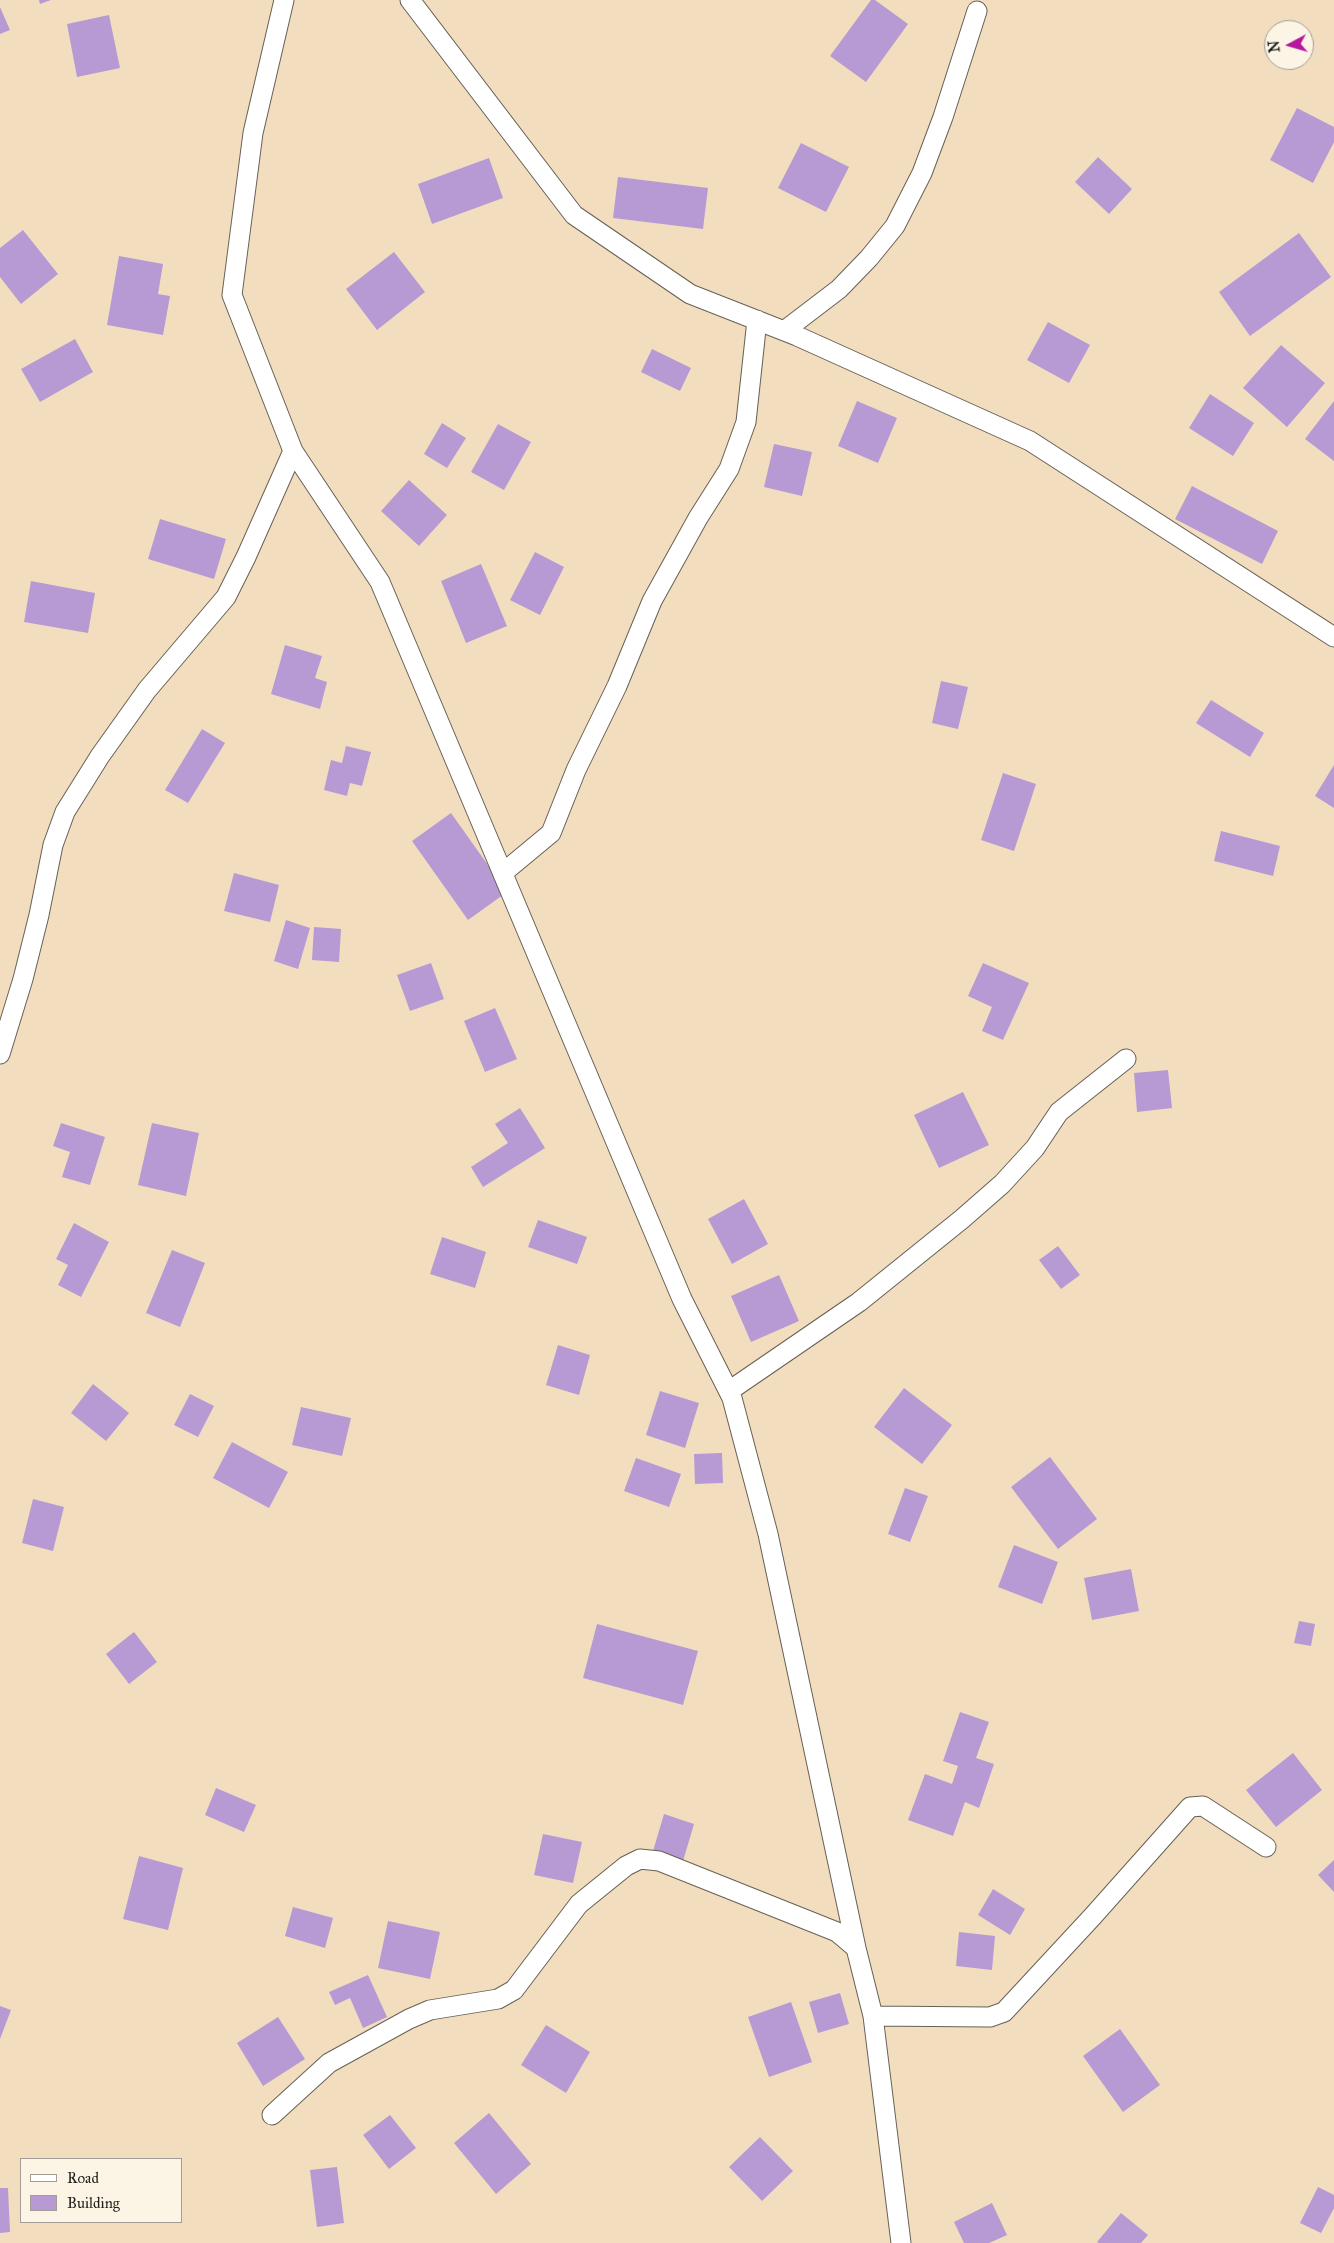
<!DOCTYPE html>
<style>
body{margin:0}
#map{position:relative;width:1334px;height:2243px;overflow:hidden;background:#f2debf;font-family:"IM FELL Great Primer",serif}
canvas{display:block}
.legend{position:absolute;left:20px;top:2158px;width:162px;height:65px;box-sizing:border-box;background:#fcf5e5;border:1px solid #a29e95;margin:0;padding:6px 9px;list-style:none;font-size:15px;color:#1c1c1c}
.legend li{display:flex;align-items:center;gap:10px;height:25px}
.legend b{width:25px;border:1px solid #a29e95}
.north{position:absolute;left:1264px;top:20px;width:50px;height:50px;box-sizing:border-box;background:#fcf5e5;border:1px solid #a29e95;border-radius:50%;rotate:264deg;font-size:14px;font-weight:700;line-height:20px;text-align:center;color:#1c1c1c}
.north::after{content:'';display:block;margin:auto;width:18px;height:22px;background:#b5179e;clip-path:polygon(50% 0,100% 100%,50% 72%,0 100%)}
</style>
<div id="map">
<canvas width="1334" height="2243"></canvas>
<ul class="legend">
<li><b style="height:6px;background:#fff"></b>Road</li>
<li><b style="height:14px;background:#b79ad3"></b>Building</li>
</ul>
<div class="north">N</div>
</div>
<script>
const ctx = document.querySelector('canvas').getContext('2d');
ctx.lineJoin = 'round';
function paint(path, color) {
  ctx.fillStyle = color;
  ctx.fill(path, 'evenodd');
}
function poly(rows) {
  const path = new Path2D();
  for (const r of rows) {
    path.moveTo(r[0], r[1]);
    for (let i = 2; i < r.length; i += 2) path.lineTo(r[i], r[i + 1]);
  }
  return path;
}
function stroke(path, color, width, dash) {
  ctx.strokeStyle = color;
  ctx.lineWidth = width;
  ctx.lineCap = dash ? 'butt' : 'round';
  ctx.setLineDash(dash || []);
  ctx.stroke(path);
}
const building = poly([
 [39,0,51,0,40,4],
 [871,0,875,0,908,24,866,82,830,56],
 [0,7,10,30,0,34],
 [109,15,120,68,77,77,67,24],
 [1297,108,1334,127,1334,142,1313,183,1270,160],
 [801,143,849,167,826,212,778,188],
 [1098,157,1132,189,1109,214,1075,182],
 [489,158,503,198,432,224,418,184],
 [618,177,708,188,703,229,613,218],
 [23,230,58,274,21,304,0,277,0,248],
 [1299,233,1331,277,1250,336,1219,292],
 [394,252,425,292,377,330,346,289],
 [119,256,163,264,158,294,170,296,163,335,107,325],
 [1048,322,1090,345,1069,383,1027,360],
 [75,339,93,372,40,402,21,369],
 [1281,345,1325,383,1287,427,1243,388],
 [652,349,691,368,680,391,641,372],
 [1210,394,1254,423,1233,456,1189,428],
 [857,401,897,418,878,463,838,446],
 [1334,401,1334,461,1305,439],
 [442,423,466,438,447,468,424,454],
 [498,424,531,442,504,490,471,472],
 [774,444,812,452,802,496,764,487],
 [409,480,447,515,419,546,381,511],
 [1192,486,1278,531,1262,564,1175,519],
 [160,519,226,539,214,579,148,559],
 [535,552,564,567,540,615,510,600],
 [481,564,507,626,466,643,441,581],
 [31,581,95,593,88,633,24,622],
 [285,645,322,656,315,678,327,682,320,709,271,694],
 [941,681,968,687,958,729,932,723],
 [1211,700,1264,733,1250,757,1196,723],
 [202,729,225,743,188,803,165,790],
 [346,746,371,752,362,786,350,783,347,796,324,790,331,760,342,763],
 [1334,765,1334,808,1315,796],
 [1003,773,1036,784,1014,851,981,840],
 [451,813,507,892,468,920,412,841],
 [1221,831,1280,846,1273,876,1214,861],
 [234,873,279,885,270,922,224,911],
 [286,920,310,928,298,969,274,961],
 [314,927,341,929,339,962,312,960],
 [431,963,444,999,410,1011,397,975],
 [983,963,1029,983,1003,1040,982,1031,992,1007,968,996],
 [495,1008,517,1059,485,1072,464,1021],
 [1168,1070,1172,1108,1137,1112,1134,1073],
 [963,1092,989,1145,939,1168,914,1115],
 [520,1108,545,1148,483,1187,471,1167,508,1143,495,1124],
 [61,1123,105,1137,90,1185,62,1177,70,1152,53,1146],
 [152,1123,199,1133,186,1196,138,1185],
 [744,1199,768,1244,732,1264,708,1219],
 [538,1220,587,1237,577,1264,528,1247],
 [74,1223,109,1242,81,1297,58,1285,68,1265,56,1259],
 [442,1237,486,1252,475,1288,430,1274],
 [1058,1246,1080,1275,1061,1289,1039,1260],
 [172,1250,205,1263,180,1327,146,1313],
 [779,1275,799,1321,751,1342,731,1296],
 [558,1345,590,1355,579,1395,546,1385],
 [93,1384,129,1413,106,1441,71,1413],
 [904,1388,952,1425,922,1464,874,1427],
 [660,1391,699,1403,685,1448,646,1435],
 [190,1394,214,1406,198,1437,174,1425],
 [301,1407,351,1418,342,1456,292,1445],
 [232,1442,288,1472,269,1508,213,1478],
 [722,1453,723,1483,695,1484,694,1454],
 [1050,1457,1097,1519,1058,1549,1011,1487],
 [636,1458,681,1474,669,1507,624,1491],
 [905,1488,928,1496,910,1542,888,1534],
 [33,1499,64,1507,53,1551,22,1543],
 [1014,1545,1058,1562,1042,1604,998,1587],
 [1131,1569,1139,1611,1092,1620,1084,1578],
 [1299,1621,1315,1624,1311,1646,1294,1643],
 [597,1624,698,1651,683,1705,583,1678],
 [134,1632,157,1662,129,1684,106,1654],
 [960,1712,989,1722,976,1758,994,1764,979,1808,965,1802,953,1836,908,1820,925,1774,952,1784,958,1766,943,1761],
 [1293,1753,1322,1790,1276,1827,1246,1790],
 [216,1788,256,1805,244,1832,205,1815],
 [664,1814,694,1824,683,1861,653,1851],
 [543,1834,582,1842,573,1883,534,1875],
 [139,1856,183,1868,168,1930,123,1919],
 [1334,1860,1334,1892,1318,1875],
 [993,1889,1025,1909,1010,1935,978,1915],
 [293,1907,333,1918,325,1948,285,1936],
 [388,1921,440,1932,430,1979,378,1968],
 [959,1932,995,1936,992,1970,956,1966],
 [368,1975,387,2017,363,2028,350,1998,335,2005,329,1992],
 [840,1993,849,2024,818,2033,809,2002],
 [791,2002,812,2062,769,2077,748,2017],
 [0,2006,11,2010,0,2039],
 [278,2017,305,2059,263,2086,237,2043],
 [546,2025,590,2052,566,2093,521,2065],
 [1120,2029,1160,2085,1123,2112,1083,2056],
 [489,2113,531,2164,496,2194,454,2143],
 [390,2115,416,2148,389,2169,363,2135],
 [760,2137,793,2171,762,2201,729,2167],
 [337,2167,344,2223,317,2227,310,2170],
 [1318,2187,1334,2195,1334,2208,1321,2233,1300,2223],
 [0,2188,8,2188,10,2232,0,2233],
 [992,2203,1007,2235,989,2243,964,2243,954,2222],
 [1121,2213,1148,2235,1141,2243,1099,2243,1097,2242]
]);
const minor = poly([
 [284,0,253,133,232,295,293,451,380,582,682,1299,732,1398,768,1534,856,1948,873,2016,901,2243],
 [410,0,574,215,690,294,797,336,1030,441,1334,637],
 [784,331,839,289,869,258,895,226,922,173,943,117,977,11],
 [504,872,551,833,576,770,617,686,652,601,698,518,729,469,746,422,757,320],
 [0,1054,23,979,39,915,53,845,65,812,100,756,147,690,226,597,246,557,293,451],
 [729,1391,859,1302,962,1219,1002,1184,1035,1148,1059,1112,1126,1059],
 [873,2016,990,2017,1004,2012,1093,1916,1190,1807,1203,1806,1266,1847],
 [272,2115,329,2063,409,2019,430,2010,498,1999,514,1990,579,1904,626,1866,640,1859,659,1861,837,1932,856,1948]
]);
paint(building, '#b79ad3');
stroke(minor, '#676055', 21);
stroke(minor, '#fff', 19);
</script>
